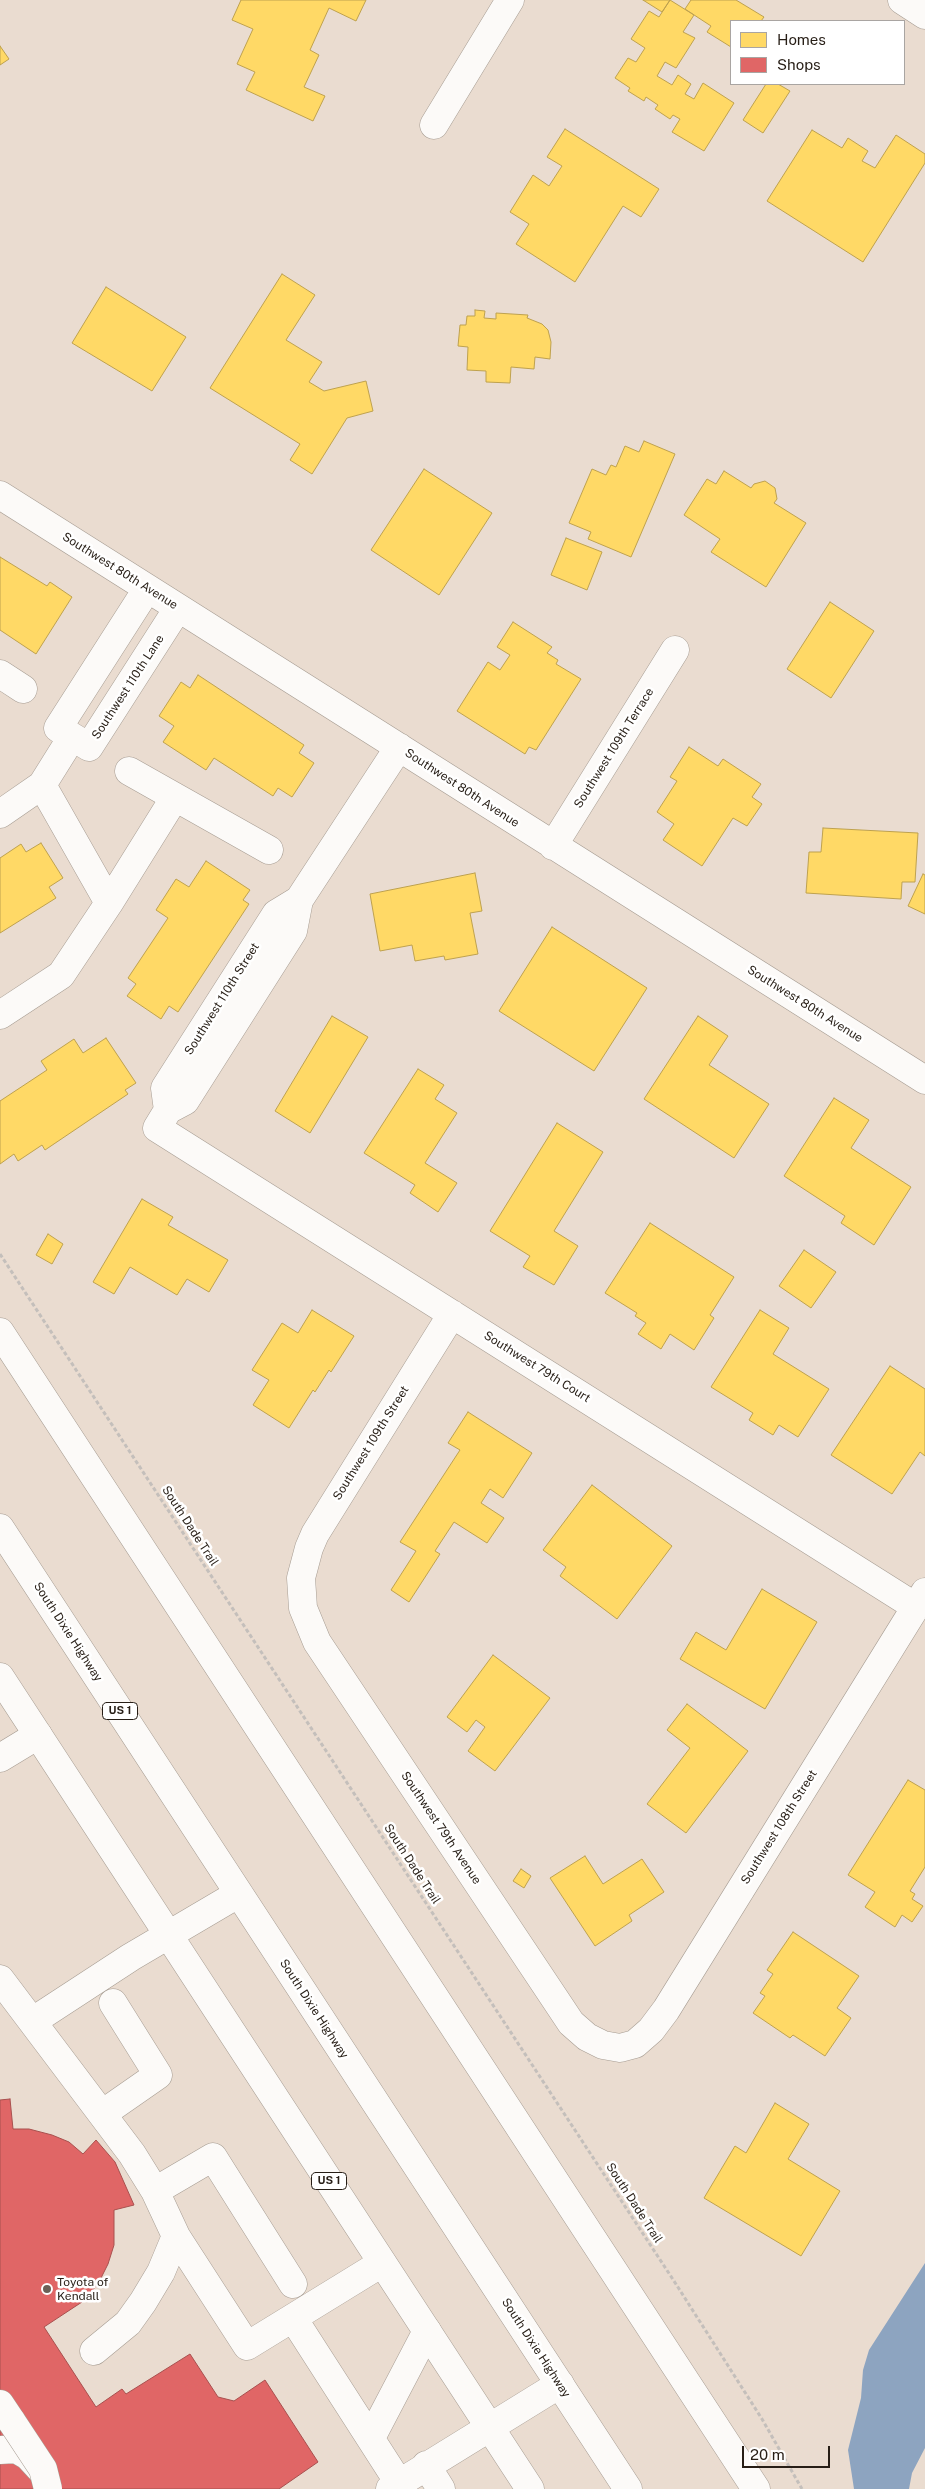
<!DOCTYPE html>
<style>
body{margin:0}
#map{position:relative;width:925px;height:2489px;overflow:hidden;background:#eadcd0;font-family:"Public Sans",sans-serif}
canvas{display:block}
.legend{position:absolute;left:730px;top:20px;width:175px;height:65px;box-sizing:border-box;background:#fff;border:1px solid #a9a5a2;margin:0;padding:6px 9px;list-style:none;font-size:15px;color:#271e16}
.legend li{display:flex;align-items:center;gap:10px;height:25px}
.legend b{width:25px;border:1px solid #a9a5a2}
.scale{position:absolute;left:742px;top:2446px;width:88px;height:22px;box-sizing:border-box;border:2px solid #271e16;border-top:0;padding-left:6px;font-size:15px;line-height:18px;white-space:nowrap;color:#271e16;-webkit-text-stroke:4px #fff;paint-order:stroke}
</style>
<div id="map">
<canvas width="925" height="2489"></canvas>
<ul class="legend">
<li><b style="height:14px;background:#ffd966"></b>Homes</li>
<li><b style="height:14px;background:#e06666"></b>Shops</li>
</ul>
<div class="scale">20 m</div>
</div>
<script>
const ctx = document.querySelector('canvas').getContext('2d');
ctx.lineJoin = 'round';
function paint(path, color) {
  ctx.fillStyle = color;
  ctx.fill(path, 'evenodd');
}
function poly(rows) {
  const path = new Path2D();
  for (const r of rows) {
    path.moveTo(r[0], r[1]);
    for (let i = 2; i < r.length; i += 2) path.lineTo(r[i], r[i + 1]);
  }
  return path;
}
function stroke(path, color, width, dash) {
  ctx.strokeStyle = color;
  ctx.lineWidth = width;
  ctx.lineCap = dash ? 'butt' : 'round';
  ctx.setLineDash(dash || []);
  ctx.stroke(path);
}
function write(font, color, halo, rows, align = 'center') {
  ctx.font = font + ' "Public Sans",sans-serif';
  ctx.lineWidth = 5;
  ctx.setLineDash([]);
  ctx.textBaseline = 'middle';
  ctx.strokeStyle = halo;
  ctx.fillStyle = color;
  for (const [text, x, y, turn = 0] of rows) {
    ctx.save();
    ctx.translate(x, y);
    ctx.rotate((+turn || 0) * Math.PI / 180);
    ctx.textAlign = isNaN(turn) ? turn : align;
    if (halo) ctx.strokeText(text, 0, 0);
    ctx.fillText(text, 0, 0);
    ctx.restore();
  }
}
const water = poly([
 [925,2263,925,2448,912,2473,909,2489,854,2489,848,2450,861,2398,863,2370,869,2350]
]);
const homes = poly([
 [241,0,366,0,356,21,329,8,310,50,319,55,304,87,325,96,313,121,246,90,255,72,237,64,253,29,232,20,241,0],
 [643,0,670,0,662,12,643,0],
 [670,0,694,15,683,32,695,38,676,68,665,62,657,76,672,85,678,75,691,84,685,94,694,99,703,83,734,103,704,151,672,132,680,119,673,115,670,119,655,109,658,105,646,97,644,101,628,91,630,88,615,78,628,58,636,62,645,48,631,39,649,11,659,17,670,0],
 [691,0,736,0,764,17,761,21,731,21,731,47,707,32,711,26,685,9,691,0],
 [0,46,9,59,0,65,0,46],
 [766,84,778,84,790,91,763,133,743,120,766,84],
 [565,129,659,189,641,217,623,206,575,282,516,244,529,224,510,212,533,175,549,186,562,166,547,157,565,129],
 [812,130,842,148,848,138,868,151,862,161,875,168,896,135,925,154,925,163,863,262,767,201,812,130],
 [282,274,315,295,286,340,322,362,309,382,324,391,366,381,373,411,347,418,312,474,290,460,300,444,210,388,282,274],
 [106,287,186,337,152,391,72,343,106,287],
 [475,310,485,311,484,318,496,319,496,313,528,315,527,318,542,324,548,330,551,342,550,359,535,357,534,369,511,367,510,383,486,382,486,371,467,370,468,347,458,346,460,325,466,325,467,316,475,316,475,310],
 [644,441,675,454,631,557,588,539,591,532,569,523,592,469,606,475,611,465,616,467,625,446,639,452,644,441],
 [424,469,492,513,439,595,371,550,424,469],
 [724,471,751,488,754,484,765,481,775,488,777,499,774,503,806,523,766,587,711,552,720,539,684,515,707,479,716,484,724,471],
 [566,538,602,552,587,590,551,575,566,538],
 [0,557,47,586,50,582,72,597,36,654,0,630,0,557],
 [830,602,874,631,831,698,787,669,830,602],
 [513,622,552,647,547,653,558,660,556,664,581,679,536,750,529,747,525,754,457,711,488,662,500,670,510,655,497,647,513,622],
 [198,675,304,745,299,753,314,763,292,797,278,788,273,796,214,758,206,770,163,742,174,726,159,716,181,682,190,688,198,675],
 [689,747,718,766,723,759,761,784,752,797,762,804,747,826,733,818,702,866,663,840,674,824,657,812,677,781,670,777,689,747],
 [823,828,918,833,915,882,902,882,901,899,806,893,809,852,821,852,823,828],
 [41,843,63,878,49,887,56,898,0,933,0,858,21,844,26,852,41,843],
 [206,861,250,890,243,900,249,904,178,1012,169,1006,161,1019,127,996,136,984,128,978,168,918,156,910,176,879,189,887,206,861],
 [475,873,482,911,470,913,478,954,445,960,444,956,415,961,412,945,380,951,370,894,475,873],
 [923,874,925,875,925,914,908,906,923,874],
 [552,927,647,988,594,1071,499,1011,552,927],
 [332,1016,368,1037,310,1133,275,1111,332,1016],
 [698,1016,728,1036,709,1065,769,1104,734,1158,644,1099,698,1016],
 [106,1038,136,1083,125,1090,128,1094,45,1150,42,1145,18,1161,14,1154,0,1164,0,1101,47,1070,41,1061,74,1039,83,1053,106,1038],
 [418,1069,444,1085,435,1099,457,1113,425,1163,457,1183,438,1212,410,1193,415,1185,364,1153,418,1069],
 [834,1098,869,1120,851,1148,911,1187,874,1245,841,1223,845,1216,784,1176,834,1098],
 [557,1123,603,1152,554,1231,578,1246,554,1285,523,1267,530,1256,490,1231,557,1123],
 [142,1199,173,1217,168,1225,228,1260,209,1292,187,1279,177,1295,130,1267,114,1294,93,1282,142,1199],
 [650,1223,734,1277,710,1315,714,1318,694,1350,670,1334,661,1349,638,1334,646,1323,635,1316,637,1313,605,1293,650,1223],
 [48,1234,63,1244,52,1264,36,1255,48,1234],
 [804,1250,836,1272,811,1308,779,1286,804,1250],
 [312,1310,354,1336,331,1372,329,1370,315,1392,313,1390,289,1428,253,1405,269,1380,252,1370,282,1323,298,1333,312,1310],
 [760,1310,789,1328,773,1354,829,1389,798,1437,779,1425,773,1435,749,1420,753,1413,711,1387,760,1310],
 [890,1366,925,1389,925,1456,920,1452,892,1494,831,1455,890,1366],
 [468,1412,532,1453,503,1498,490,1489,481,1503,504,1518,487,1543,454,1522,435,1551,440,1554,409,1602,391,1590,416,1551,400,1542,460,1450,448,1443,468,1412],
 [592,1485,672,1546,617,1619,560,1576,566,1567,543,1550,592,1485],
 [762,1589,817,1622,765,1709,680,1659,696,1632,726,1650,762,1589],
 [493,1655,550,1698,495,1771,468,1751,485,1727,476,1720,467,1732,447,1717,493,1655],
 [687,1704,748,1751,686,1833,647,1804,690,1748,667,1730,687,1704],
 [908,1780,925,1790,925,1867,910,1891,915,1894,912,1899,923,1906,912,1922,902,1915,895,1927,865,1907,875,1892,848,1875,908,1780],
 [585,1856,603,1884,642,1859,664,1892,629,1915,632,1921,595,1946,550,1878,585,1856],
 [521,1869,531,1876,524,1888,513,1881,521,1869],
 [793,1932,859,1976,837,2008,851,2018,825,2056,793,2035,790,2038,753,2013,765,1996,760,1993,773,1974,767,1970,793,1932],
 [775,2103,809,2124,788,2159,840,2191,801,2256,704,2198,735,2146,746,2153,775,2103]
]);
const shops = poly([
 [10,2099,13,2129,29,2129,52,2135,69,2142,83,2154,96,2140,115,2162,134,2205,114,2210,114,2245,108,2264,98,2284,82,2302,44,2327,96,2407,122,2389,126,2394,190,2354,218,2397,234,2401,265,2380,318,2462,279,2489,0,2489,0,2100,10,2099]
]);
const path = poly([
 [0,1254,674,2281,762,2419,802,2489]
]);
const minor = poly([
 [902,0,925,15],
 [434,125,510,0],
 [0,495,925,1080],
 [147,589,58,728,89,747,178,608],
 [0,674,23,689],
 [399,747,299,900,293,931,185,1101,168,1110,157,1128,916,1607],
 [129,771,269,850],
 [0,814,42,785,72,737],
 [553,846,675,650],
 [109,903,175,797],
 [0,1015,61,975,109,903,42,785],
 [168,1110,165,1088,276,914,299,900],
 [452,1314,315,1534,309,1548,301,1578,303,1608,317,1642,571,2023,587,2037,603,2045,620,2048,635,2044,651,2030,666,2010,925,1592],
 [0,1332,756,2489],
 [0,1758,38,1735],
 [0,1979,132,2154,155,2191,176,2236,247,2346,382,2263],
 [33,2021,131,1957,238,1894],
 [102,2114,158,2075,113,2003],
 [155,2191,213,2157,293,2284],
 [293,2318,399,2483],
 [94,2351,128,2323,143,2302,161,2272,176,2236],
 [0,2404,12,2422],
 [371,2438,427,2331],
 [0,2450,16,2449,28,2456,42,2471],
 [426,2465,441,2489],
 [390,2489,560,2384]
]);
const highway = poly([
 [0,1528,628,2489],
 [0,1677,530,2489]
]);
const minorBridge = poly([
 [12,2422,43,2469,48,2489]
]);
const markers = [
 [47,2289,5,"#6b6057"]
];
const shields = [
 [120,1711,35],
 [329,2181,35]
];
const shieldNames = [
 ["US 1",120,1711],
 ["US 1",329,2181]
];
const streetNames = [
 ["Southwest 80th Avenue",120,571,32],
 ["Southwest 110th Lane",128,687,-57],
 ["Southwest 109th Terrace",614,748,-58],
 ["Southwest 80th Avenue",462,788,33],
 ["Southwest 110th Street",222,999,-58],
 ["Southwest 80th Avenue",805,1004,32],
 ["Southwest 79th Court",537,1367,32],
 ["Southwest 109th Street",371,1443,-58],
 ["South Dade Trail",190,1526,57],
 ["South Dixie Highway",68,1632,57],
 ["Southwest 108th Street",779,1827,-58],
 ["Southwest 79th Avenue",441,1828,56],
 ["South Dade Trail",412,1864,57],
 ["South Dixie Highway",314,2009,57],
 ["South Dade Trail",634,2203,57],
 ["South Dixie Highway",536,2348,57]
];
const poiNames = [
 ["Toyota of",57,2282],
 ["Kendall",57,2296]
];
paint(water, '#8da4c0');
paint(homes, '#ffd966');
stroke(homes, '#bea14e', 1);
paint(shops, '#e06666');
stroke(shops, '#a8504e', 1);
stroke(minor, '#a69c92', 29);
stroke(highway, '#a69c92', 29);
stroke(path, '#c4bfbb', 3, [4, 2.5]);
stroke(minor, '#fcfaf8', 28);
stroke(highway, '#fcfaf8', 28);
stroke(minorBridge, '#a69c92', 29, []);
stroke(minorBridge, '#fcfaf8', 28);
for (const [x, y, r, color] of markers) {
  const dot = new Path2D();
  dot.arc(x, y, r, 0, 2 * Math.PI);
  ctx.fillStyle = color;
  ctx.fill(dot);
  stroke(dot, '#fff', 2);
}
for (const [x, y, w] of shields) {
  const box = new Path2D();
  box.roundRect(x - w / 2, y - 8.5, w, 17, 4);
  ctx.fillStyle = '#fff';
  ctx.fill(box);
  stroke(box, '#271e16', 1);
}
write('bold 11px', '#271e16', null, shieldNames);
write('12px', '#271e16', '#fff', streetNames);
write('12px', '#271e16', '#fff', poiNames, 'left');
</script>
